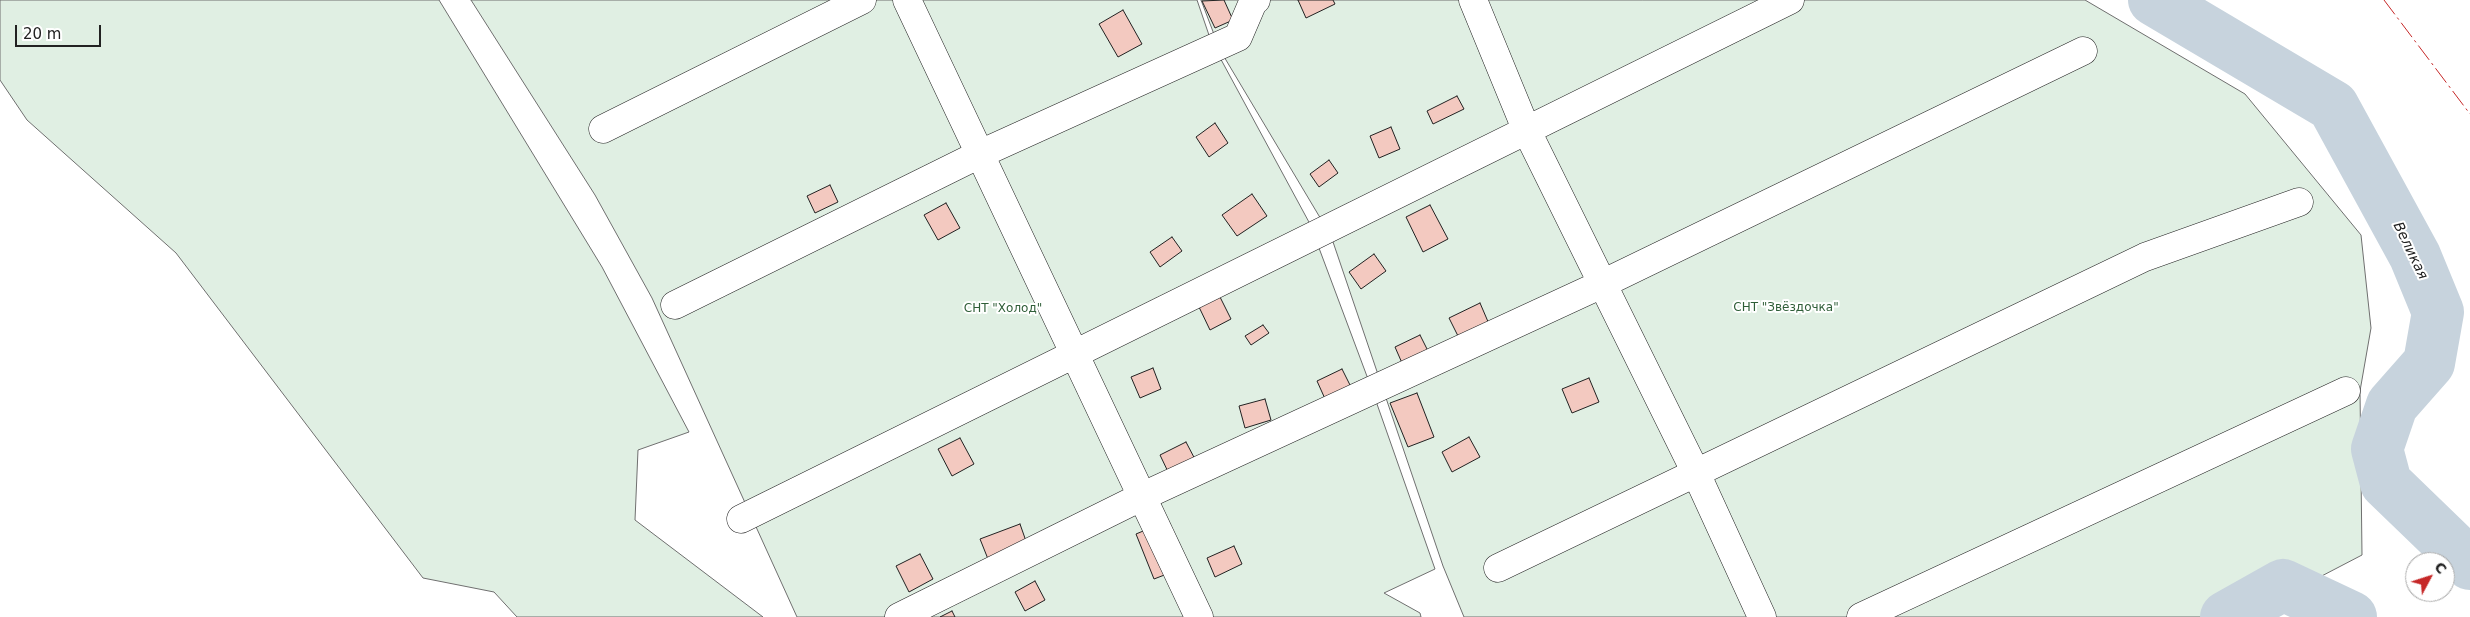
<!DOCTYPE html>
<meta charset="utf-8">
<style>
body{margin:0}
#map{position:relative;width:2470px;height:617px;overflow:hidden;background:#fff;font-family:"DejaVu Sans",sans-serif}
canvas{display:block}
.north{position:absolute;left:2405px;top:552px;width:50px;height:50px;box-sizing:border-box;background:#fff;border:1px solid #a7a7a7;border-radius:50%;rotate:50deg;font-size:14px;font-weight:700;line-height:20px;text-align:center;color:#222}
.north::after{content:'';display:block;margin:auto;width:18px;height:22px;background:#c62828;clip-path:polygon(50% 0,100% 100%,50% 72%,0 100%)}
.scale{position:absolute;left:15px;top:25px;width:86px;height:22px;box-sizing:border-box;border:2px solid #222;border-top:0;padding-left:6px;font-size:15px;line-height:18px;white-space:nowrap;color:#222;-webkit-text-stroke:4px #fff;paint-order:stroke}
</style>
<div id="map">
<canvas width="2470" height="617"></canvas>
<div class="north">С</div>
<div class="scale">20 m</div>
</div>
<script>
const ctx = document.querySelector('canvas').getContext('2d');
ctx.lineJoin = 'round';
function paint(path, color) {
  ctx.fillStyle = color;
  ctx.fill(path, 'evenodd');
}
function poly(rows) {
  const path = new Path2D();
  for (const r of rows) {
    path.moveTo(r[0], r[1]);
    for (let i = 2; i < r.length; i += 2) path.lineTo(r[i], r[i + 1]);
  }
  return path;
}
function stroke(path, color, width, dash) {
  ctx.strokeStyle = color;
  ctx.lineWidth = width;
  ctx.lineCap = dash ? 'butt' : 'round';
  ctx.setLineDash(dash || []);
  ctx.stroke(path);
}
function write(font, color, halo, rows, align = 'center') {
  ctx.font = font + ' "DejaVu Sans",sans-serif';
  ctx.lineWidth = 4;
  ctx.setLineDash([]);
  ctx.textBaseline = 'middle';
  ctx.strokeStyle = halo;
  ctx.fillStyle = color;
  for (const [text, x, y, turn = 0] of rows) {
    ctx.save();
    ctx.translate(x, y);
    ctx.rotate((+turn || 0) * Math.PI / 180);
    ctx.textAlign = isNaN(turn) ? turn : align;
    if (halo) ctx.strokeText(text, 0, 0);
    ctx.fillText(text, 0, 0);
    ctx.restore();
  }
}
const green = poly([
 [0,0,439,0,602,267,689,432,638,450,635,520,763,617,517,617,494,592,423,578,176,253,27,120,0,80,0,0],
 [471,0,1197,0,1211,41,1310,224,1371,387,1435,569,1384,593,1420,613,1421,617,797,617,652,298,595,195,471,0],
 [1201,0,2085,0,2245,94,2361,235,2371,328,2360,391,2362,555,2243,617,1464,617,1443,566,1331,236,1220,50,1201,0]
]);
const river = poly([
 [2154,0,2333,106,2415,256,2438,312,2429,363,2392,405,2377,449,2386,483,2470,564],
 [2226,617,2283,585,2351,617]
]);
const building = poly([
 [1224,0,1233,20,1215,28,1202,1,1224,0],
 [1298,0,1333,0,1335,4,1306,18,1298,0],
 [1123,10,1142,44,1118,57,1099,24,1123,10],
 [1457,96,1464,109,1433,124,1427,111,1457,96],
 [1215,123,1228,143,1209,157,1196,137,1215,123],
 [1391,127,1400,149,1379,158,1370,136,1391,127],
 [1329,160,1338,173,1319,187,1310,174,1329,160],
 [830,185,838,202,815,213,807,196,830,185],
 [1252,194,1267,216,1237,236,1222,215,1252,194],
 [946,203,960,228,938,240,924,215,946,203],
 [1430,205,1448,239,1423,252,1406,217,1430,205],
 [1172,237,1182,251,1160,267,1150,252,1172,237],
 [1374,254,1386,271,1361,289,1349,272,1374,254],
 [1220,297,1231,319,1210,330,1199,307,1220,297],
 [1480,303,1489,324,1459,338,1449,318,1480,303],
 [1263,325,1269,333,1251,345,1245,336,1263,325],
 [1420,335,1428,351,1402,363,1395,347,1420,335],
 [1153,368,1161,389,1140,398,1131,377,1153,368],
 [1342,369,1352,389,1326,401,1317,381,1342,369],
 [1589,378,1599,402,1572,413,1562,389,1589,378],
 [1417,393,1434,437,1408,447,1390,403,1417,393],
 [1265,399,1271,420,1245,428,1239,406,1265,399],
 [1469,437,1480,457,1452,472,1442,452,1469,437],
 [960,438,974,464,952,476,938,449,960,438],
 [1186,442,1198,465,1171,478,1160,455,1186,442],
 [1020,524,1027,544,988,559,980,539,1020,524],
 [1148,529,1167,574,1154,579,1136,534,1148,529],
 [1234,546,1242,564,1215,577,1207,558,1234,546],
 [920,554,933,579,909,592,896,566,920,554],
 [1035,581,1045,600,1025,611,1015,592,1035,581],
 [952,611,955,617,940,617,952,611]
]);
const minor = poly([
 [907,0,1199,617],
 [1473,0,1526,129,1696,473,1762,617],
 [603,129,862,0],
 [675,305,980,154,1238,37,1253,2,1256,0],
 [741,519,1790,0],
 [1498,568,2145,257,2299,202],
 [899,617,1141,497,1602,284,2083,51],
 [1861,617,2346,391]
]);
const power = poly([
 [2384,0,2470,114]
]);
const parkNames = [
 ["СНТ \"Звёздочка\"",1786,308],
 ["СНТ \"Холод\"",1003,309]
];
const waterNames = [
 ["Великая",2410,251,64]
];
paint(green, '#e0efe3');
stroke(green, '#6f6f6f', 1);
stroke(river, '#c7d3dd', 52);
paint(building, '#f3c9c0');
stroke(building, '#222', 1);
stroke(minor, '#222', 29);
stroke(minor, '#fff', 28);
stroke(power, '#c62828', 1, [18, 4, 2.5, 4]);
write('12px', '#2f5e38', '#fff', parkNames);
write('italic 14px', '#222', '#fff', waterNames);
</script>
